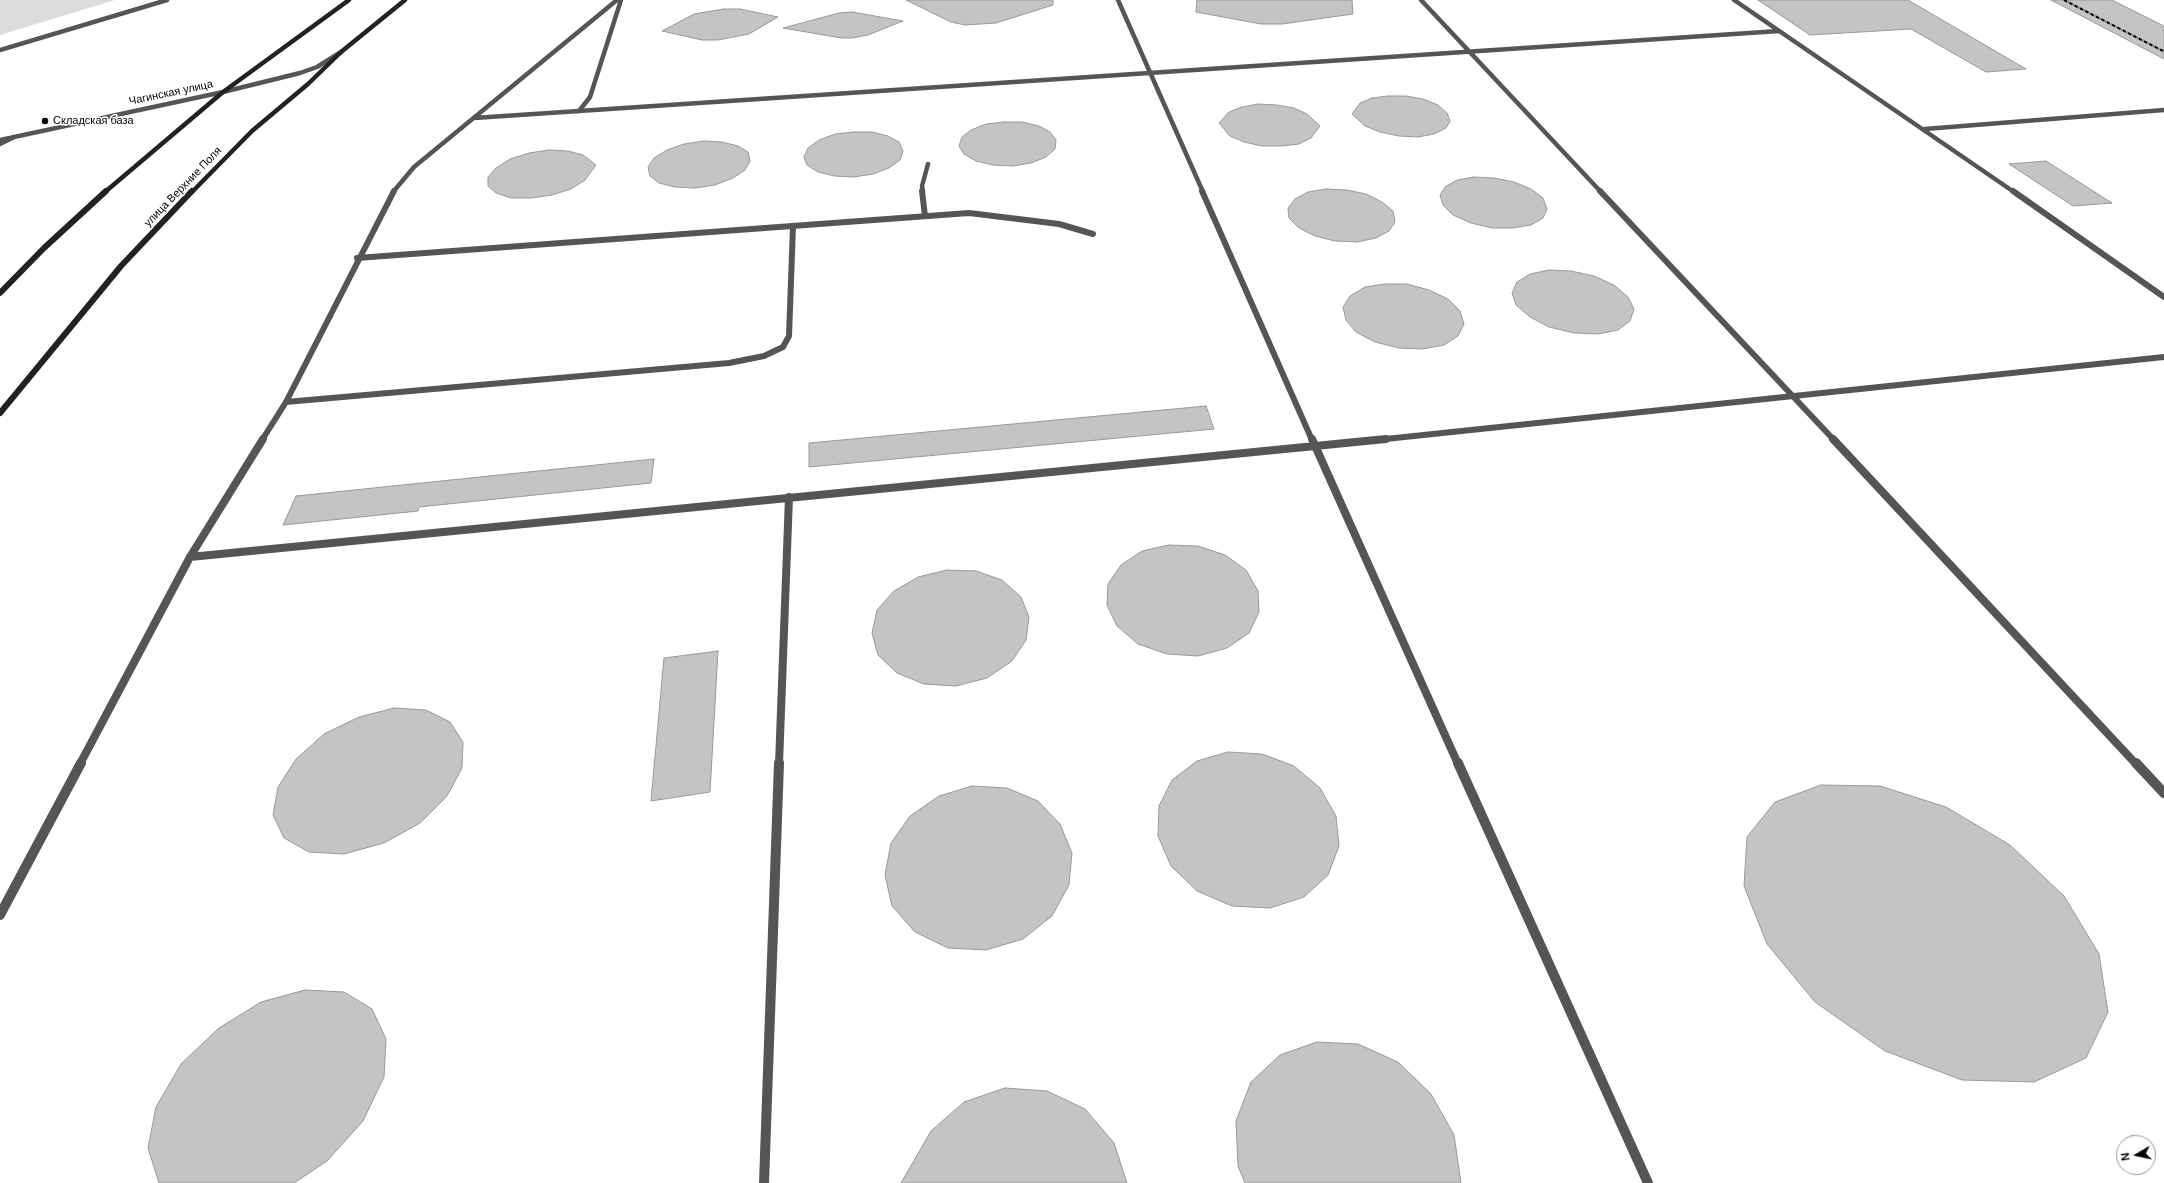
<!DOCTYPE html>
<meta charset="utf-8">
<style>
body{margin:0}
#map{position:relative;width:2164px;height:1183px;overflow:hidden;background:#fff;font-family:Arial,sans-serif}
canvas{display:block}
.north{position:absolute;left:2116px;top:1135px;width:40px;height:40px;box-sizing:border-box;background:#fff;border:1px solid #999;border-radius:50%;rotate:261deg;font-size:11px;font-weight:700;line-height:16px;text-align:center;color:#000}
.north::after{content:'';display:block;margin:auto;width:14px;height:18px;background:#000;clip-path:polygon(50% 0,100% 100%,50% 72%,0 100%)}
</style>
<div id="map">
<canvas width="2164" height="1183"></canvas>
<div class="north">N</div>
</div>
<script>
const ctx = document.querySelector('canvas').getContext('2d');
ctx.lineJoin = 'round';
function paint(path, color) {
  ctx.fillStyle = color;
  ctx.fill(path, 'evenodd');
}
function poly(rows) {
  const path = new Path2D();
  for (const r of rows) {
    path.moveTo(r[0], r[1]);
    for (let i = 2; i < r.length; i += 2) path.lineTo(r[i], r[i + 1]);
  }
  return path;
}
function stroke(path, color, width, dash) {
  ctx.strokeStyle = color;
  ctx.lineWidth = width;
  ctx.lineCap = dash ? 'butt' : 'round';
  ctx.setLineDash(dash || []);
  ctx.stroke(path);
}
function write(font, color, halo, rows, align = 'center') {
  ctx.font = font + ' Arial,sans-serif';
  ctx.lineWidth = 3;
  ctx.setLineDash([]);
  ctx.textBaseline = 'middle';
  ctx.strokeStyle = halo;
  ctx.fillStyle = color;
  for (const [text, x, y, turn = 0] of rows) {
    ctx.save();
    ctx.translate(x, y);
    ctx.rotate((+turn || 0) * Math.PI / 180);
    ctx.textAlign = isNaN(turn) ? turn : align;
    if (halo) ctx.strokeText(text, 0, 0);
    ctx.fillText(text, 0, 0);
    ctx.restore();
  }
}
const green = poly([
 [0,0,115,0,0,35]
]);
const building = poly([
 [906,0,1053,0,1053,5,996,23,965,25,951,22,906,0],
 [1197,0,1352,0,1353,14,1282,24,1261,24,1196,12,1197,0],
 [1758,0,1908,0,2026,69,1986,72,1911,29,1810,35,1758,0],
 [2051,0,2112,0,2164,26,2164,59,2051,0],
 [724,9,740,9,778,17,749,34,718,40,702,40,662,31,694,14,724,9],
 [852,12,903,21,868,35,853,38,841,38,783,28,839,13,852,12],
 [1388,96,1406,96,1423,99,1438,105,1447,113,1450,121,1446,128,1434,134,1418,137,1399,136,1380,132,1365,126,1352,114,1360,103,1372,98,1388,96],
 [1258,104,1277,105,1294,108,1307,114,1320,126,1311,138,1299,144,1282,146,1262,146,1244,142,1230,136,1219,123,1229,112,1242,107,1258,104],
 [1004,122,1022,122,1039,126,1050,132,1056,140,1055,149,1046,157,1031,163,1013,166,993,165,976,161,964,154,959,146,962,137,971,130,986,124,1004,122],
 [854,132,872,132,888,136,899,142,903,151,900,160,889,168,873,174,854,177,834,176,818,172,807,165,804,157,808,148,819,140,835,134,854,132],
 [704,141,722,142,738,146,748,152,750,161,745,170,733,178,715,185,695,188,675,187,659,183,650,176,648,167,654,158,667,150,684,144,704,141],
 [549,150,568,151,583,155,596,165,585,180,571,189,552,195,531,198,511,198,496,193,488,186,488,177,496,168,510,159,529,153,549,150],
 [2046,161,2112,203,2073,206,2009,164,2046,161],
 [1474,177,1494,178,1514,182,1531,189,1543,198,1547,209,1543,218,1531,225,1513,228,1492,228,1471,223,1453,215,1443,205,1440,195,1445,187,1457,180,1474,177],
 [1326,189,1347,190,1366,194,1382,202,1393,211,1395,222,1389,231,1376,238,1357,242,1335,241,1315,236,1299,228,1289,218,1288,208,1295,199,1308,192,1326,189],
 [1549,270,1571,271,1594,276,1614,285,1628,297,1634,309,1630,321,1618,330,1598,334,1574,333,1549,327,1530,317,1516,305,1512,293,1517,282,1530,274,1549,270],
 [1385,284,1407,284,1429,290,1448,299,1460,311,1464,324,1458,336,1444,345,1423,349,1399,348,1375,342,1356,332,1346,320,1343,307,1350,296,1365,287,1385,284],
 [1206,406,1214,429,809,467,809,443,1206,406],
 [654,459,651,483,419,507,418,511,283,525,296,496,654,459],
 [1169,545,1198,546,1225,555,1246,570,1258,591,1259,612,1249,633,1227,648,1198,656,1167,654,1138,644,1117,626,1107,605,1108,584,1121,565,1142,551,1169,545],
 [947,570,976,571,1002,580,1021,597,1029,617,1026,640,1012,661,987,678,956,686,924,684,897,673,878,655,872,633,877,610,894,591,918,577,947,570],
 [718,651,710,792,651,801,664,658,718,651],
 [394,708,426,710,450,722,463,742,462,768,447,796,420,823,384,843,344,854,309,852,284,838,273,815,278,787,296,759,324,734,359,717,394,708],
 [1228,752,1262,754,1294,766,1320,788,1336,816,1339,846,1328,875,1304,897,1270,908,1232,906,1197,891,1171,866,1158,836,1159,806,1172,780,1197,761,1228,752],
 [1821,785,1880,786,1946,807,2010,845,2064,896,2099,954,2108,1012,2086,1058,2034,1082,1962,1080,1885,1051,1815,1002,1767,944,1744,886,1747,837,1775,802,1821,785],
 [972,786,1007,788,1038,801,1060,824,1072,853,1069,885,1052,916,1023,939,986,950,948,948,915,932,892,906,885,875,891,843,910,816,939,796,972,786],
 [305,990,344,992,372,1009,386,1039,384,1077,363,1121,327,1161,294,1183,159,1183,148,1148,156,1107,181,1064,219,1028,261,1002,305,990],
 [1317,1042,1358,1044,1398,1062,1431,1094,1454,1135,1461,1183,1245,1183,1238,1166,1236,1121,1251,1082,1280,1055,1317,1042],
 [1005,1088,1047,1091,1085,1109,1114,1143,1127,1183,901,1183,931,1131,964,1102,1005,1088]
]);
const serviceFar3 = poly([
 [1118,0,1203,192],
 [1421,0,1601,192],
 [1734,0,2014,192],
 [579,111,590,97,621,0],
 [474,118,1779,31],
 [1925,129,2164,110],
 [0,144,14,137],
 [393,192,414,167,617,0],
 [923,192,922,186,928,164]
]);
const serviceFar2 = poly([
 [922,191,925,216],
 [1202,191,1312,440],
 [1600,191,1834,440],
 [2013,191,2164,297],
 [357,258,969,213,1059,224,1093,234],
 [286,402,729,363,764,356,783,347,789,336,793,226],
 [262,440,286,402,394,191],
 [1376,440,2164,357]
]);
const serviceFar1 = poly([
 [1312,439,1458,764],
 [1833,439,2136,764],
 [190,557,1386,439],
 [80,764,190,557,263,439],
 [779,764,789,497]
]);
const service = poly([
 [1458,763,1648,1183],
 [2136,763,2164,793],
 [0,915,81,763],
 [764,1183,779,763]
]);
const tertiary = poly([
 [0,50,167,0],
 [0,140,223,92,300,73,317,67,341,52]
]);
const secondaryFar1 = poly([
 [105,192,223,92,349,0],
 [192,192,252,131,308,84,341,52,405,0]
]);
const secondary = poly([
 [0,293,44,248,106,191],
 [0,413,121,266,192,191]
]);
const rail = poly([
 [2064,0,2163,51]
]);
const markers = [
 [45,121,4,"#000"]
];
const farStreetnames = [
 ["Чагинская улица",171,93,-12],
 ["улица Верхние Поля",183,187,-46]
];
const farPoinames = [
 ["Складская база",53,121]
];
paint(green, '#dcdcdc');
paint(building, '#c4c4c4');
stroke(building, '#999', 1);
stroke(serviceFar3, '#555', 4.5);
stroke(serviceFar2, '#555', 6);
stroke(serviceFar1, '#555', 8);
stroke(service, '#555', 10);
stroke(tertiary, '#555', 4.5);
stroke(secondaryFar1, '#222', 4.5);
stroke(secondary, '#222', 6);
stroke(rail, '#000', 2, [3.5, 1, 0.5, 1]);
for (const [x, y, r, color] of markers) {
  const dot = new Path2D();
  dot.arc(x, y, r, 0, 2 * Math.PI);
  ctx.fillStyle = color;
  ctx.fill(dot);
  stroke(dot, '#fff', 1.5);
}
write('11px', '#000', '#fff', farStreetnames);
write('11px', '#000', '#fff', farPoinames, 'left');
</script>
